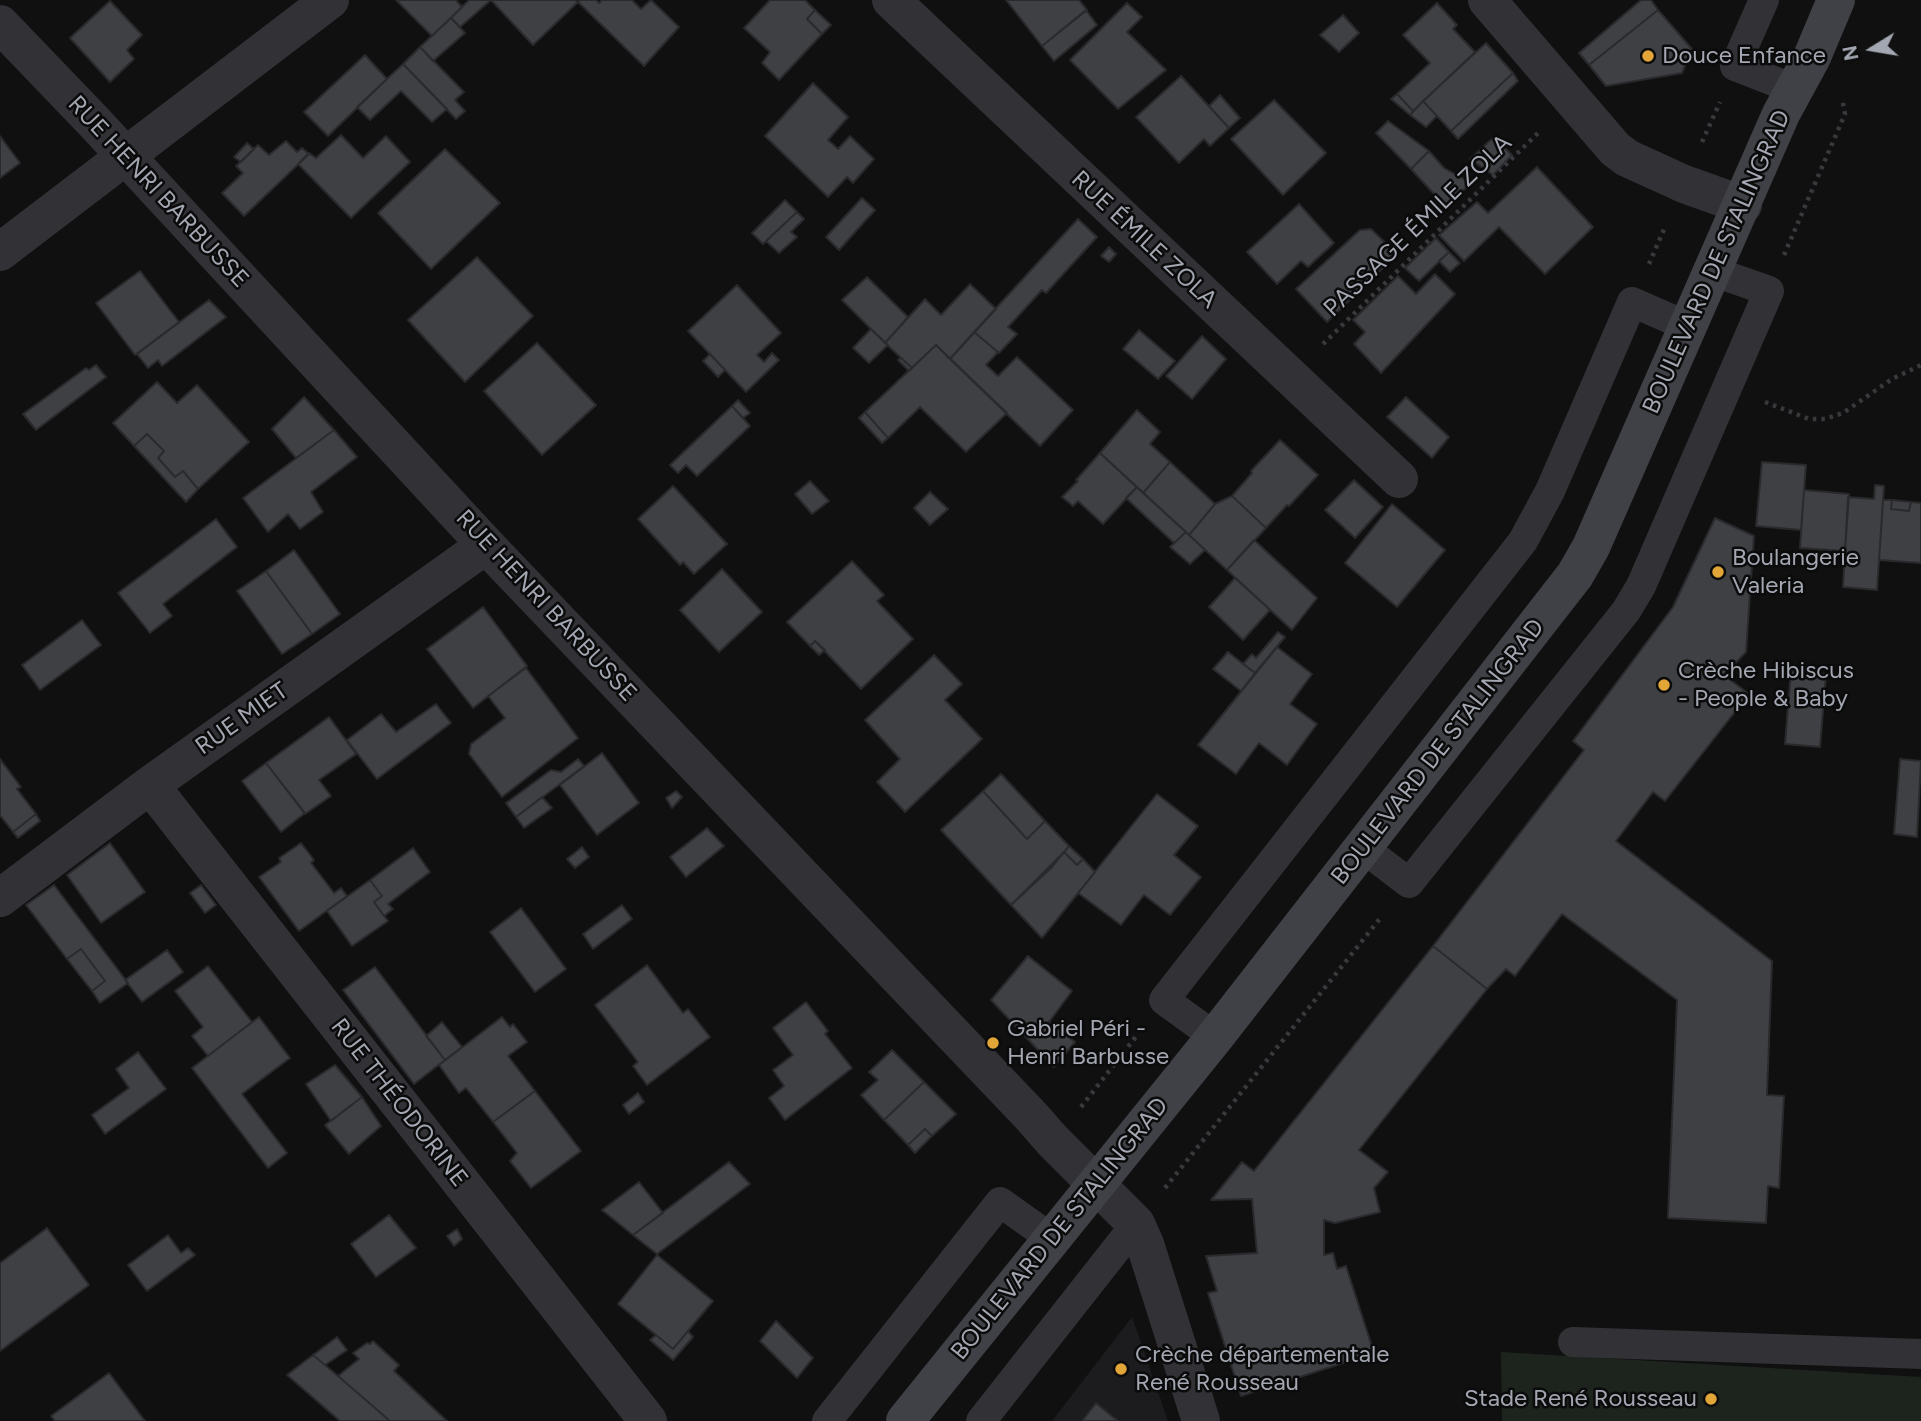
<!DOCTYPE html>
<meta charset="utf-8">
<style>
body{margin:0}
#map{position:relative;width:1921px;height:1421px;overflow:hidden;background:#101011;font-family:Figtree,sans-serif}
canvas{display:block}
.north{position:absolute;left:1837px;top:14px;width:70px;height:70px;-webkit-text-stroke:5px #0b0b0c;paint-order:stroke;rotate:259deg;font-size:19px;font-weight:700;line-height:28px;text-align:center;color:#a3a7b1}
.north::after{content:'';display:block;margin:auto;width:24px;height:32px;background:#a3a7b1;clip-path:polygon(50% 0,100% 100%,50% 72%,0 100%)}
</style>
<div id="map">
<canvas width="1921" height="1421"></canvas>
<div class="north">N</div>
</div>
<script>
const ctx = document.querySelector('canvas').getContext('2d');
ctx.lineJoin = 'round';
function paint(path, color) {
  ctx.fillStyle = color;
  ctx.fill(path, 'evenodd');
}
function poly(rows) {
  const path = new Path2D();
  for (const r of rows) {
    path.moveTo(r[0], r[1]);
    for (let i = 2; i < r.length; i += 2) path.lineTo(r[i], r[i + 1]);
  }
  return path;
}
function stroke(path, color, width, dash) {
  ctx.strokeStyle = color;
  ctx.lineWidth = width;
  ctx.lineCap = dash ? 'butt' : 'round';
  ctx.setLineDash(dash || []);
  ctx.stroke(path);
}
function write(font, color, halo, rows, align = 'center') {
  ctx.font = font + ' Figtree,sans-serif';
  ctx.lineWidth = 5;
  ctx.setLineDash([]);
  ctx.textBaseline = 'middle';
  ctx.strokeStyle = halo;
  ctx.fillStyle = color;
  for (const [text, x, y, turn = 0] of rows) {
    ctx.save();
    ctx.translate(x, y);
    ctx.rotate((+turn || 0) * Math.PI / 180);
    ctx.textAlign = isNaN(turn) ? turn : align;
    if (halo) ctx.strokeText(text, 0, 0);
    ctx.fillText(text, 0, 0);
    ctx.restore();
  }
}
const built = poly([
 [1132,1317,1168,1421,1052,1421]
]);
const green = poly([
 [1501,1352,1921,1377,1921,1421,1502,1421]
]);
const building = poly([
 [396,0,456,0,462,7,432,36,396,0],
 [469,0,491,0,460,27,451,18,469,0],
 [491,0,575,0,578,2,533,45,491,0],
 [580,0,596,0,599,3,602,0,632,0,641,9,651,0,679,27,644,66,578,2,580,0],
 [770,0,805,0,815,10,807,19,822,34,779,80,762,63,770,52,744,28,770,0],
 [1006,0,1079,0,1087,10,1042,46,1006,0],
 [1641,0,1651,0,1658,10,1589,65,1579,53,1641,0],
 [110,1,142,35,127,50,134,59,110,82,70,38,110,1],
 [1127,3,1142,17,1127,32,1166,70,1118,109,1070,60,1127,3],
 [1437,3,1457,25,1453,29,1475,52,1413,111,1397,94,1430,63,1403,35,1437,3],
 [815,10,831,25,822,34,807,19,815,10],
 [1086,10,1097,25,1054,61,1042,46,1086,10],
 [1658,10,1692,49,1682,73,1606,86,1589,65,1658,10],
 [1343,15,1359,33,1339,52,1320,35,1343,15],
 [451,18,465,33,433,61,420,47,451,18],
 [1486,43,1513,73,1451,131,1423,101,1486,43],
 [420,47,464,92,455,100,465,111,456,119,403,64,420,47],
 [365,55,387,79,328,136,304,112,365,55],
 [403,64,447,109,432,122,401,91,370,120,357,107,403,64],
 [1513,73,1518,81,1458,139,1451,131,1513,73],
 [1181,76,1229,128,1210,146,1204,139,1179,163,1136,117,1181,76],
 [813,83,848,117,828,140,838,149,850,136,874,159,853,183,847,177,828,197,765,136,813,83],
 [1397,94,1413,111,1410,115,1391,99,1397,94],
 [1220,95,1240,118,1229,128,1209,106,1220,95],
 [1274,100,1326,153,1283,195,1231,139,1274,100],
 [1423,101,1437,116,1426,127,1410,115,1423,101],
 [1388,121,1429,151,1411,169,1376,133,1388,121],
 [341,135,363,158,386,136,410,162,351,218,298,164,309,153,316,158,341,135],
 [0,136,20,163,0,178,0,136],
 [1494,137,1512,155,1493,175,1470,159,1494,137],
 [286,141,297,152,302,148,309,154,244,216,222,193,243,173,236,166,258,145,269,155,286,141],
 [247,143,254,149,241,162,234,157,247,143],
 [445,149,500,203,431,269,378,213,445,149],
 [1429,151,1444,168,1471,183,1446,207,1411,169,1429,151],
 [1537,167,1593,227,1545,274,1499,227,1464,261,1439,235,1477,202,1488,213,1537,167],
 [862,198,875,210,839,250,826,237,862,198],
 [785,200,797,212,763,244,752,233,785,200],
 [1299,204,1334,243,1308,267,1301,261,1277,284,1247,252,1299,204],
 [797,212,804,219,791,232,797,237,779,253,766,241,797,212],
 [1078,219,1097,237,1046,293,1042,290,1008,327,1017,334,999,353,974,332,1078,219],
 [1371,229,1397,254,1327,322,1296,289,1360,230,1371,229],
 [1436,238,1449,252,1419,281,1405,268,1436,238],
 [1109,247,1116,254,1109,262,1101,256,1109,247],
 [1449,252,1460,263,1450,272,1439,261,1449,252],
 [477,257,533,316,465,382,408,320,477,257],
 [140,271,179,322,135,355,96,303,140,271],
 [1435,274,1455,294,1381,373,1354,344,1365,332,1353,320,1398,276,1416,294,1435,274],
 [867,277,908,317,885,343,842,300,867,277],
 [970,284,996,309,950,359,936,345,912,368,885,343,925,299,941,315,970,284],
 [737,285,781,333,757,355,764,362,772,353,779,360,746,392,688,331,737,285],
 [209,300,226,317,162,366,158,360,148,368,137,354,209,300],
 [871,329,888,345,869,363,853,348,871,329],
 [1139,330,1175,361,1158,379,1123,349,1139,330],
 [974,332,998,352,986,365,998,376,1017,357,1073,410,1040,446,950,359,974,332],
 [1202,336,1226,359,1192,399,1166,376,1202,336],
 [537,343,596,405,542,455,484,391,537,343],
 [936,345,1007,413,966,452,920,407,888,438,865,412,936,345],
 [710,354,725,370,718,377,703,361,710,354],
 [901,358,912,368,909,371,898,360,901,358],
 [96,365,106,377,36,430,23,414,86,368,89,370,96,365],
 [157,382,177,403,197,385,249,442,198,489,183,471,175,477,158,458,164,451,147,434,134,446,113,423,157,382],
 [304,397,334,430,296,458,272,429,304,397],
 [1406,397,1449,437,1432,458,1387,417,1406,397],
 [738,400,750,413,743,418,732,406,738,400],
 [732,406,750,426,697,476,686,465,678,473,670,465,732,406],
 [1137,410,1160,432,1150,444,1170,462,1143,493,1100,453,1137,410],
 [865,412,888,438,882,443,859,418,865,412],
 [334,430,357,457,311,492,323,512,300,529,288,514,268,532,243,498,334,430],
 [147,434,164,451,158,458,175,477,183,471,198,489,186,502,134,446,147,434],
 [1280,440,1318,475,1289,506,1287,505,1266,528,1232,496,1252,473,1251,471,1280,440],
 [1100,453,1137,487,1103,524,1078,501,1073,506,1062,497,1078,481,1076,480,1100,453],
 [1170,462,1215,504,1189,535,1143,493,1170,462],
 [1762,462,1806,465,1801,530,1756,526,1762,462],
 [1354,480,1383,507,1355,538,1325,510,1354,480],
 [810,481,829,501,812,514,795,494,810,481],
 [1875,485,1884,486,1877,590,1843,587,1848,497,1874,499,1875,485],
 [673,486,727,544,694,574,683,562,680,565,638,519,673,486],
 [1137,487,1186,532,1174,543,1126,498,1137,487],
 [1804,490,1849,494,1845,551,1800,548,1804,490],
 [930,492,948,509,930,525,914,508,930,492],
 [1232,496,1266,528,1227,570,1189,535,1215,504,1232,496],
 [1883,500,1892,500,1891,509,1909,511,1911,502,1921,503,1921,563,1879,560,1883,500],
 [1892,500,1911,502,1909,511,1891,509,1892,500],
 [1392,504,1445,550,1397,607,1345,563,1392,504],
 [1715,518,1754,536,1746,652,1724,675,1749,694,1665,801,1653,792,1616,841,1772,961,1767,1095,1784,1096,1779,1188,1768,1186,1766,1223,1668,1218,1677,1000,1562,914,1515,976,1506,969,1487,989,1433,946,1584,750,1573,741,1673,607,1715,518],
 [216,519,237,547,163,604,172,616,150,633,118,593,216,519],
 [1186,532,1205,550,1190,564,1170,547,1186,532],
 [1254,540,1317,598,1292,630,1227,570,1254,540],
 [294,550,340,614,312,634,266,571,294,550],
 [852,561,884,595,877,601,913,639,861,689,815,641,810,646,787,622,852,561],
 [722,569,762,612,719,652,680,610,722,569],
 [266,571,312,634,282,654,237,591,266,571],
 [1235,578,1270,610,1243,640,1209,607,1235,578],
 [483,607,527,666,473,708,427,649,483,607],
 [82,620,101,645,40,690,22,665,82,620],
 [1278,632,1285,637,1255,673,1243,664,1252,654,1256,658,1278,632],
 [815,641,825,650,819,655,810,646,815,641],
 [1277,647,1312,674,1290,704,1317,724,1287,765,1259,743,1236,774,1198,745,1277,647],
 [1228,652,1255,673,1241,691,1213,669,1228,652],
 [934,655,962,684,945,700,982,739,905,812,877,782,900,759,865,720,934,655],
 [526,668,578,738,502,797,469,754,471,744,505,718,488,696,526,668],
 [1791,671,1826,674,1820,747,1785,744,1791,671],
 [436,704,451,723,377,779,347,740,381,714,396,732,436,704],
 [329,717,356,754,319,780,331,796,305,814,266,763,329,717],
 [602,753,639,803,597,835,560,785,602,753],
 [0,759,21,787,17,789,36,814,13,832,0,815,0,759],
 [578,759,584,766,516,817,506,803,551,770,561,772,578,759],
 [1900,759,1921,761,1917,837,1894,834,1900,759],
 [266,763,305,813,281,832,242,781,266,763],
 [1001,774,1045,821,1027,839,983,791,1001,774],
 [676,791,682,797,672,808,666,798,676,791],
 [983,791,1027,839,1045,821,1069,846,1051,868,1011,905,941,830,983,791],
 [1157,794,1198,826,1174,855,1201,877,1170,915,1144,895,1121,925,1078,893,1157,794],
 [542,797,552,808,524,828,516,817,542,797],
 [36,814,40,821,18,838,13,832,36,814],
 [707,828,724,846,686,877,670,857,707,828],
 [110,843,145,892,101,923,67,875,110,843],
 [301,843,314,860,311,863,334,893,341,888,347,896,299,931,259,877,281,862,279,858,301,843],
 [1069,846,1083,859,1077,865,1064,852,1069,846],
 [582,847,589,857,575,868,567,859,582,847],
 [413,848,430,872,388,904,393,909,384,916,374,902,382,896,370,880,413,848],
 [1064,852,1077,865,1083,859,1095,872,1042,938,1011,905,1064,852],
 [370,880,382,896,374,902,388,921,352,946,327,911,370,880],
 [54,885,128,983,100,1003,92,991,105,981,81,949,67,959,26,905,54,885],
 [201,885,216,905,205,913,190,893,201,885],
 [622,905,632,919,593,949,583,934,622,905],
 [521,908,566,969,535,992,490,932,521,908],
 [1433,946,1487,989,1359,1150,1388,1172,1374,1188,1380,1212,1335,1223,1324,1220,1324,1255,1333,1253,1337,1269,1346,1266,1374,1353,1241,1396,1208,1293,1217,1291,1206,1256,1257,1253,1252,1199,1211,1200,1242,1162,1254,1171,1433,946],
 [81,949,105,981,92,991,67,959,81,949],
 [167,950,183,972,142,1002,125,980,167,950],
 [1028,956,1072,991,1049,1022,1075,1042,1054,1067,991,1000,1028,956],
 [647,965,683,1013,688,1009,710,1037,647,1085,633,1066,638,1062,595,1005,647,965],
 [208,966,252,1022,208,1056,192,1036,203,1027,175,991,208,966],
 [375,967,445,1060,414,1084,343,990,375,967],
 [806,1002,828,1031,825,1034,852,1068,785,1120,769,1098,784,1086,773,1070,793,1055,773,1028,806,1002],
 [259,1017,290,1058,242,1094,287,1153,268,1168,192,1068,259,1017],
 [502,1017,510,1027,513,1024,527,1042,508,1056,535,1091,493,1122,466,1088,459,1093,439,1065,502,1017],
 [442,1022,462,1047,445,1060,426,1036,442,1022],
 [892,1050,924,1082,884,1120,861,1095,878,1080,869,1072,892,1050],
 [138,1052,166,1089,105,1134,92,1115,129,1088,116,1069,138,1052],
 [335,1065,362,1097,331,1121,306,1084,335,1065],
 [924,1082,956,1114,932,1136,925,1129,908,1145,884,1120,924,1082],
 [535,1091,581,1151,531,1188,510,1161,517,1153,493,1122,535,1091],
 [638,1093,644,1102,629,1114,623,1105,638,1093],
 [362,1097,381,1126,349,1154,325,1125,362,1097],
 [925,1129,932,1136,915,1153,908,1145,925,1129],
 [729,1162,750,1184,657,1254,633,1235,729,1162],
 [639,1182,663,1213,633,1235,602,1210,639,1182],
 [389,1215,416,1248,376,1277,351,1244,389,1215],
 [47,1228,89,1285,0,1351,0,1263,47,1228],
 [457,1229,462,1239,454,1246,447,1236,457,1229],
 [168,1235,181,1253,188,1248,195,1255,147,1291,128,1265,168,1235],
 [657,1255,713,1301,673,1349,618,1304,657,1255],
 [776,1321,813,1358,797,1378,760,1341,776,1321],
 [688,1331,693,1337,673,1360,650,1340,656,1335,673,1349,688,1331],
 [337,1337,347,1350,325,1365,313,1355,337,1337],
 [373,1341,399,1365,394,1371,447,1421,390,1421,338,1376,359,1359,353,1353,367,1343,370,1344,373,1341],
 [313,1355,338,1376,390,1421,340,1421,287,1375,313,1355],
 [109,1373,145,1421,55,1421,51,1416,109,1373],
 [1096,1403,1118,1421,1082,1421,1096,1403]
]);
const path = poly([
 [1702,142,1720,102],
 [1784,255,1845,114,1842,98],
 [1649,264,1665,227],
 [1323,344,1539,132],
 [1765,402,1809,419,1825,419,1843,413,1892,379,1921,365],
 [1081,1107,1138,1034],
 [1165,1188,1382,916]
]);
const lane = poly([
 [1764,0,1735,66,1794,89],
 [1363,848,1409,883,1626,611,1641,586,1769,291,1712,271],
 [1215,1037,1164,1000,1523,541,1550,491,1632,302,1689,327],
 [1573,1342,1921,1354],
 [827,1421,1000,1202,1052,1239],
 [981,1421,1136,1224]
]);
const street = poly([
 [891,0,1399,479],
 [1487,0,1615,149,1627,158,1684,184,1743,205],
 [0,24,96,124,486,545,1031,1116,1052,1140,1136,1224,1145,1244,1201,1421],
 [0,252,330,0],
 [150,785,648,1421],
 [0,898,150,785,486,545]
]);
const secondary = poly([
 [905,1421,1215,1037,1575,575,1591,547,1781,114,1812,57,1836,0]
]);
const markers = [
 [1648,56,7,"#e2a538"],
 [1718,572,7,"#e2a538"],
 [1664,685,7,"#e2a538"],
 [993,1043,7,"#e2a538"],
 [1121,1369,7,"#e2a538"],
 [1711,1399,7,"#e2a538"]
];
const poiNames = [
 ["Douce Enfance",1662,56],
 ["Boulangerie",1732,558],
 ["Valeria",1732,586],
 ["Crèche Hibiscus",1678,671],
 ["- People & Baby",1678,699],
 ["Gabriel Péri -",1007,1029],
 ["Henri Barbusse",1007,1057],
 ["Crèche départementale",1135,1355],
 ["René Rousseau",1135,1383],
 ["Stade René Rousseau",1697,1399,"right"]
];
const streetNames = [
 ["RUE HENRI BARBUSSE",158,192,47],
 ["PASSAGE ÉMILE ZOLA",1418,226,-44],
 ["RUE ÉMILE ZOLA",1144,240,43],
 ["BOULEVARD DE STALINGRAD",1717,262,-66],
 ["RUE HENRI BARBUSSE",546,606,47],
 ["RUE MIET",242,719,-35],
 ["BOULEVARD DE STALINGRAD",1438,752,-52],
 ["RUE THÉODORINE",399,1103,52],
 ["BOULEVARD DE STALINGRAD",1060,1229,-51]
];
paint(built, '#1c1c1e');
paint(green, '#1d241e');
paint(building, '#3f4044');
stroke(building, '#2a2a2d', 2);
stroke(path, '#38393d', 4.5, [3.5, 5]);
stroke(lane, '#323236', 30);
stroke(street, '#323236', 38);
stroke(secondary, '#404146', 38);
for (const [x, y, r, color] of markers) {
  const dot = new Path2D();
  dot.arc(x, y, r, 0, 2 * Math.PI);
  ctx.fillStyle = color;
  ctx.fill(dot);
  stroke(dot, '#0b0b0c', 2.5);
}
write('24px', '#a3a7b1', '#0b0b0c', poiNames, 'left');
write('24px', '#a3a7b1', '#0b0b0c', streetNames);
</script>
